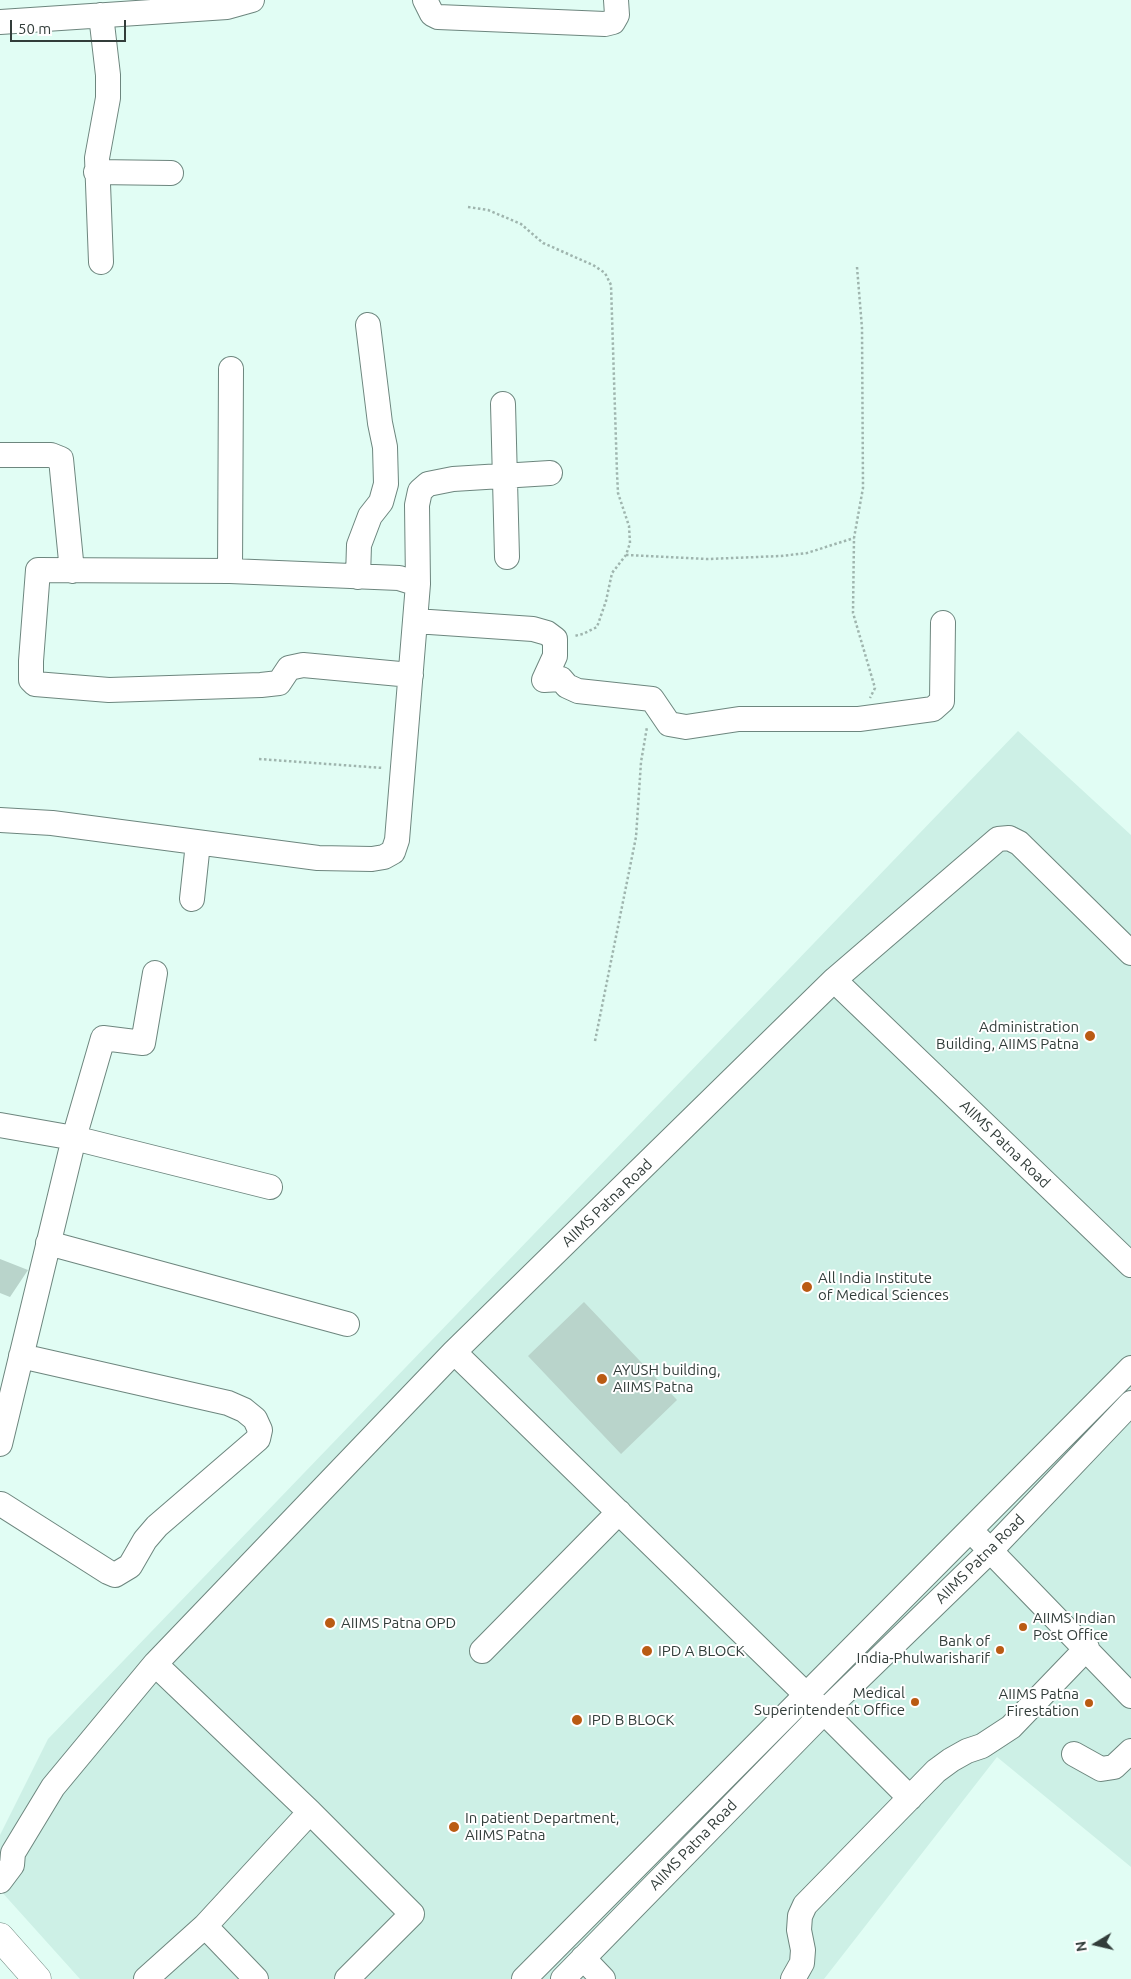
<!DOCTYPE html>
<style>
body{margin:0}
#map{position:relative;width:1131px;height:1979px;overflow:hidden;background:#e1fdf4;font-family:Ubuntu,sans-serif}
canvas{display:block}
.north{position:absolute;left:1071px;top:1919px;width:50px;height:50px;-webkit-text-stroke:4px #fff;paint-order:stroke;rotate:261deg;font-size:14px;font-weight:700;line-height:20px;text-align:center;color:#323d3a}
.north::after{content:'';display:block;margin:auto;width:18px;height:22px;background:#323d3a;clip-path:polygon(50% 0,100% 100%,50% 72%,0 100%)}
.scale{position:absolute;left:10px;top:20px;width:116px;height:22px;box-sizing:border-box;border:2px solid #323d3a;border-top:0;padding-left:6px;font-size:15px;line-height:18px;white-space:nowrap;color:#323d3a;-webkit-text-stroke:4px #fff;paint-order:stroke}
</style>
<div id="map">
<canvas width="1131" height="1979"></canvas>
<div class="north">N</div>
<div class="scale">50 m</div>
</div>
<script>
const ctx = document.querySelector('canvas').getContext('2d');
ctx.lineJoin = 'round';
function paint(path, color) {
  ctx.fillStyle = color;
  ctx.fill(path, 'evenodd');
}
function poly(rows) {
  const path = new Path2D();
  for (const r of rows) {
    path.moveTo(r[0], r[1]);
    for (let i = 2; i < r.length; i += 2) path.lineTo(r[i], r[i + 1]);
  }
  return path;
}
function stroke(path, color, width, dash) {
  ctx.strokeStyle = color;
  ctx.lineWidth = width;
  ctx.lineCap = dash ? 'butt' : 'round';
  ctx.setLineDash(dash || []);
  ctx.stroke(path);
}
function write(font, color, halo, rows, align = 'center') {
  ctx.font = font + ' Ubuntu,sans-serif';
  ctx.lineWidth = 4;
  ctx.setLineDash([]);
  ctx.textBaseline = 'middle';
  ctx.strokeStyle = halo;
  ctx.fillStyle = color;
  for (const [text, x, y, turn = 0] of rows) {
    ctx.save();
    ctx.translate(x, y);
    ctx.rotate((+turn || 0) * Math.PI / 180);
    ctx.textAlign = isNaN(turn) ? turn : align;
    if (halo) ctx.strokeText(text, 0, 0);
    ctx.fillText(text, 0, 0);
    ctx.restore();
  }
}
const built = poly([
 [1018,731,1131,835,1131,1867,997,1757,824,1979,80,1979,0,1890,0,1835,48,1739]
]);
const building = poly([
 [0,1259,28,1270,10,1297,0,1293],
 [584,1302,677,1400,621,1454,528,1356]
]);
const path = poly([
 [468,207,488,210,521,224,543,243,593,265,605,273,611,285,617,473,618,493,629,526,630,543,626,555,612,573,606,601,597,627,583,634,574,636],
 [857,267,862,328,863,488,854,538,853,613,875,688,870,698],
 [626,555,708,559,781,556,807,553,854,538],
 [259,759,383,768],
 [595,1041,636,837,641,762,647,727]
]);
const minor = poly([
 [425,0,432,14,438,17,605,24,613,22,617,15,616,0],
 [101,15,108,75,108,98,97,158,101,262],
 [0,22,227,7,252,0],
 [96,172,171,173],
 [503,404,507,557],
 [0,455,51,455,61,459,72,571],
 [230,571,231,369],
 [358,577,359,545,370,516,381,502,386,484,385,447,380,423,368,325],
 [418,584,417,505,420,491,428,484,453,479,550,473],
 [415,621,533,629,547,633,555,639,555,656,544,680,561,679,567,686,578,691,652,699,669,724,686,727,739,719,859,719,933,709,942,701,943,623],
 [0,820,52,823,318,858,372,859,384,857,393,852,397,840,418,584,399,578,230,571,38,570,31,661,31,680,35,684,109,690,261,685,279,683,289,668,303,665,411,675],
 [192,899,198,843],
 [834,980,998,839,1009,838,1019,843,1131,953],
 [0,1125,74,1138,270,1187],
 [48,1243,347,1324],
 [0,1444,74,1138,103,1038,143,1043,155,973],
 [1,1504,108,1572,115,1575,130,1566,145,1540,157,1526,258,1439,260,1430,255,1419,244,1410,228,1403,21,1356],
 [979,1539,1131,1696],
 [482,1651,619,1512],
 [1074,1754,1101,1769,1114,1767,1131,1751],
 [910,1798,824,1712,454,1352,834,980,1131,1265],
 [310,1812,412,1914,347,1979],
 [0,1881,12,1865,13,1853,53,1787,155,1664],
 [583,1958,603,1979],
 [146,1979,205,1926],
 [256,1979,205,1926,310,1812,155,1664,454,1352],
 [524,1979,1131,1368],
 [563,1979,824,1712,991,1550,1131,1403],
 [793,1979,802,1963,803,1950,799,1930,800,1916,805,1905,936,1771,951,1760,967,1751,982,1746,1011,1727,1087,1648]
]);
const highway = poly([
 [0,1937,37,1979]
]);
const markers = [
 [1090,1036,6,"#ba5b13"],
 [807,1287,6,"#ba5b13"],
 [602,1379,6,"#ba5b13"],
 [330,1623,6,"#ba5b13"],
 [1023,1627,5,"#ba5b13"],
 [1000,1650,5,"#ba5b13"],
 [647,1651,6,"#ba5b13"],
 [915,1702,5,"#ba5b13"],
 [1089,1703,5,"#ba5b13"],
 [577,1720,6,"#ba5b13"],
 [454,1827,6,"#ba5b13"]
];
const poiNames = [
 ["Administration",1079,1027,"right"],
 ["Building, AIIMS Patna",1079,1044,"right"],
 ["All India Institute",818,1278],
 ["of Medical Sciences",818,1295],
 ["AYUSH building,",613,1370],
 ["AIIMS Patna",613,1387],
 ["AIIMS Indian",1033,1618],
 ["Post Office",1033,1635],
 ["AIIMS Patna OPD",341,1623],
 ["Bank of",990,1641,"right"],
 ["India-Phulwarisharif",990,1658,"right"],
 ["IPD A BLOCK",658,1651],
 ["Medical",905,1693,"right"],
 ["Superintendent Office",905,1710,"right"],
 ["AIIMS Patna",1079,1694,"right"],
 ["Firestation",1079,1711,"right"],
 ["IPD B BLOCK",588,1720],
 ["In patient Department,",465,1818],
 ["AIIMS Patna",465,1835]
];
const streetNames = [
 ["AIIMS Patna Road",1005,1144,44],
 ["AIIMS Patna Road",607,1203,-44],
 ["AIIMS Patna Road",980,1559,-45],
 ["AIIMS Patna Road",693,1845,-46]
];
paint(built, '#cdf0e6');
paint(building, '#b9d4cb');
stroke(minor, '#6d867e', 26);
stroke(highway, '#6d867e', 29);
stroke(path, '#9fb5ae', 2.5, [2.5, 2.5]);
stroke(minor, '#fff', 24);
stroke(highway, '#fff', 28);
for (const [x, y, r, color] of markers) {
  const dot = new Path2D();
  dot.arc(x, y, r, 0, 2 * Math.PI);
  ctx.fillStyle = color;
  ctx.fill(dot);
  stroke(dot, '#fff', 2);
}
write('15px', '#323d3a', '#fff', poiNames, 'left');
write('15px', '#323d3a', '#fff', streetNames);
</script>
